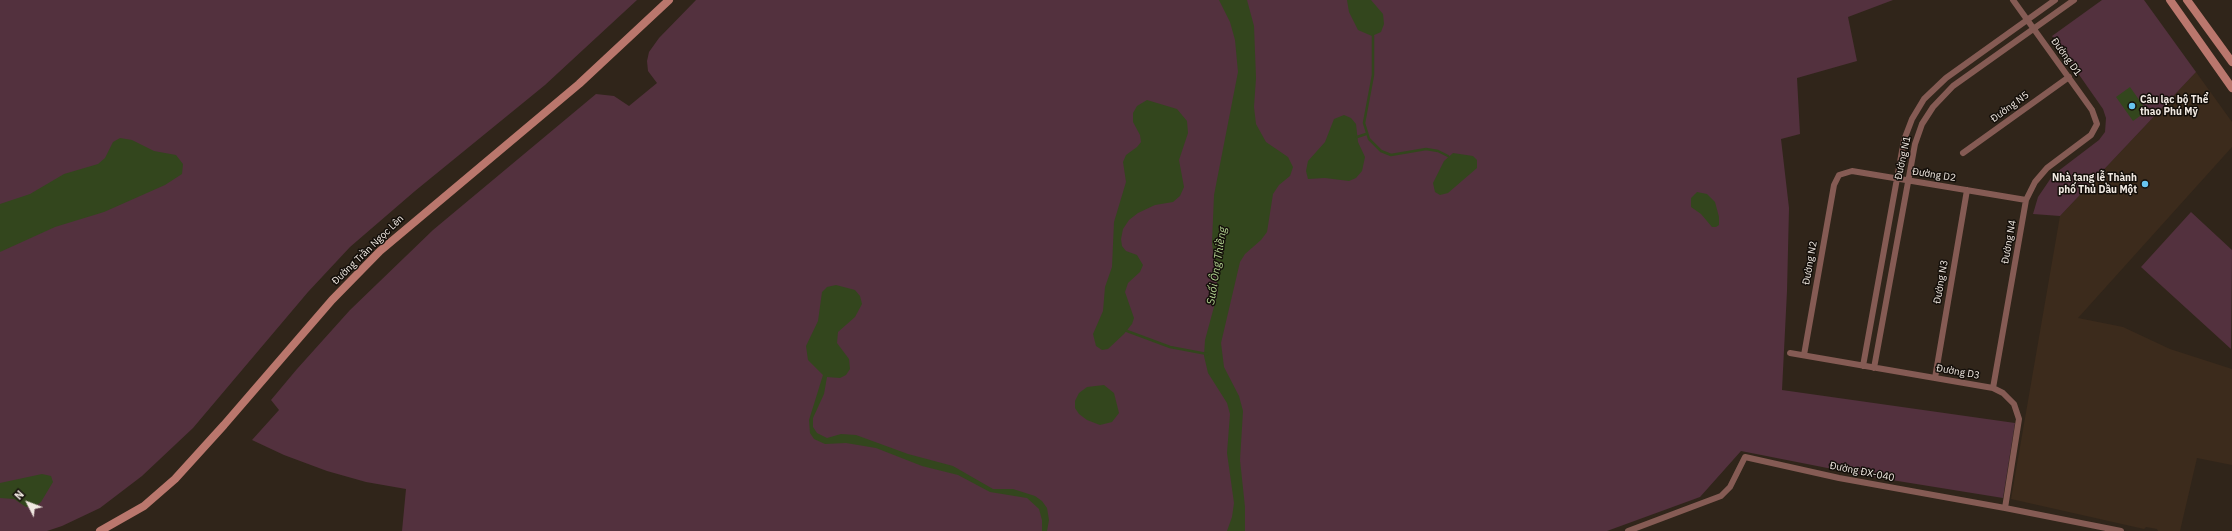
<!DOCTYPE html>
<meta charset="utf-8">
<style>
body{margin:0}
#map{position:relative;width:2232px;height:531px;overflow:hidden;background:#30251a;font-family:"IBM Plex Sans",sans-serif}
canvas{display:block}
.north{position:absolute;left:8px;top:483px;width:40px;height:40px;-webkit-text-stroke:3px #140f0a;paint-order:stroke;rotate:312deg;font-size:11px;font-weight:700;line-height:16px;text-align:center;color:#f1e9e2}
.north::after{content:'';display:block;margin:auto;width:14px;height:18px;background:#f1e9e2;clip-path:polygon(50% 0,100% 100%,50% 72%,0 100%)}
</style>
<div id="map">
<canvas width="2232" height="531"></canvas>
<div class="north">N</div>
</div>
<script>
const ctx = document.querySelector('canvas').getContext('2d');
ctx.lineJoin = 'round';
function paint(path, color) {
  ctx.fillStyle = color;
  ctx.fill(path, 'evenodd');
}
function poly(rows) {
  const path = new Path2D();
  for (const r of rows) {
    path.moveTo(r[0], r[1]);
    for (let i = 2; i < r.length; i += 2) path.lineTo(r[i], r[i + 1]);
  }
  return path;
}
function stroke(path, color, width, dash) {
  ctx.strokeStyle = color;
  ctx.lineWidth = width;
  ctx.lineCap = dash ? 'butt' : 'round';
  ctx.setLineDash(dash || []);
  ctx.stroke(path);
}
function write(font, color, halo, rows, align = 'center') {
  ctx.font = font + ' "IBM Plex Sans",sans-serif';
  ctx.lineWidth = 3;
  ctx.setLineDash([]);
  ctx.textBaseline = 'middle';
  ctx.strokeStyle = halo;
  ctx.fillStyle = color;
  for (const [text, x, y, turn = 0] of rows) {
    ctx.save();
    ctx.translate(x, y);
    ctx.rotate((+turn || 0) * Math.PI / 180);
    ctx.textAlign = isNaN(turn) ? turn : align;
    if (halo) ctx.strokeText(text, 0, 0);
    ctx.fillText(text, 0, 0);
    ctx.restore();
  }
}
const built = poly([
 [2196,72,2232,122,2232,147,2078,318,2123,327,2170,349,2232,369,2232,465,2197,458,2180,531,2158,531,2157,529,2146,527,2144,529,2011,499,2060,216]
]);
const green = poly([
 [0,0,637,0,545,85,415,191,350,247,308,292,193,428,142,476,100,508,62,526,47,531,0,531],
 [696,0,1893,0,1848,17,1857,61,1797,78,1800,134,1781,139,1789,208,1787,291,1782,390,2015,423,2003,498,1873,477,1741,451,1700,497,1607,531,402,531,406,489,366,482,327,471,284,455,252,440,279,410,271,400,297,369,350,310,433,230,596,94,614,96,629,106,657,83,648,71,647,61,649,52,659,38],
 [2102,0,2144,0,2196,72,2060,216,2033,214,2038,197,2053,175,2099,140,2105,132,2106,118,2103,109,2052,36],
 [2191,212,2232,250,2231,349,2141,267]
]);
const water = poly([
 [1219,0,1247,0,1254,26,1256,78,1254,107,1256,124,1266,142,1288,157,1293,167,1290,176,1279,185,1273,194,1267,232,1261,240,1245,254,1240,262,1221,343,1224,367,1239,396,1243,411,1240,460,1245,507,1245,531,1227,531,1232,517,1234,503,1227,453,1230,414,1227,403,1208,373,1204,356,1205,340,1218,292,1212,243,1214,195,1238,72,1235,40,1230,22],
 [1347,0,1371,0,1383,14,1384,24,1381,32,1372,36,1358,30,1349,12],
 [2130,87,2147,111,2133,121,2116,97],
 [1147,100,1177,109,1187,121,1188,133,1179,160,1184,187,1180,196,1173,202,1155,205,1138,213,1129,220,1123,229,1121,239,1122,246,1126,251,1137,255,1143,265,1140,272,1128,283,1125,292,1134,318,1132,324,1124,334,1108,349,1102,350,1096,346,1093,334,1103,311,1105,287,1112,267,1114,222,1126,182,1123,162,1126,155,1137,147,1141,142,1140,135,1133,122,1133,113,1137,106],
 [1344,115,1351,118,1356,124,1358,142,1365,157,1362,171,1356,178,1349,181,1325,178,1308,179,1306,171,1308,161,1325,142,1334,119],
 [120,138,132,140,154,151,176,155,183,164,182,174,165,185,104,212,55,227,0,252,0,204,30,194,64,174,98,164,105,158,113,142],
 [1453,153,1473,156,1477,160,1477,168,1448,193,1440,195,1435,192,1433,183,1444,161],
 [1697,192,1707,194,1715,202,1719,217,1719,225,1716,227,1712,227,1701,214,1691,207,1691,198],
 [836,285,855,290,860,296,862,304,855,317,838,332,837,343,849,359,850,369,846,375,840,378,827,377,824,394,813,418,813,427,817,433,827,438,841,434,856,435,908,454,953,466,993,489,1013,489,1035,496,1042,501,1047,508,1049,520,1047,531,1042,531,1042,520,1039,509,1027,498,990,492,958,475,922,466,876,448,846,443,825,444,814,439,810,433,809,420,823,375,808,360,806,346,818,321,822,292,827,287],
 [1104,385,1114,393,1119,413,1112,422,1100,425,1087,420,1079,414,1075,408,1075,401,1079,393,1087,387],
 [42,474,51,476,53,482,41,502,36,506,26,507,14,499,0,498,0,483]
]);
const stream = poly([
 [1373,36,1373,75,1364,123,1369,139,1381,151,1391,155,1426,149,1438,151,1448,156],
 [1357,137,1366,134],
 [1127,331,1170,347,1207,354]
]);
const street = poly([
 [1963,153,2069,77],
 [1790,353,1993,388,2003,393,2014,404,2019,419,2005,508],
 [1804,355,1834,185,1839,175,1852,171,2026,200],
 [1863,366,1904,140,1912,119,1924,99,1946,78,2055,0],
 [1874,368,1915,144,1922,124,1933,107,1953,86,2074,0],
 [1935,378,1967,190],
 [1993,388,2026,200,2035,182,2047,168,2091,135,2097,124,2092,110,2013,0],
 [1628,531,1721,496,1730,487,1745,457,1839,478,2005,508,2121,531]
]);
const secondary = poly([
 [2170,0,2232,88],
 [2187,0,2232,62],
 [100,531,144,506,175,479,224,425,332,300,380,251,579,84,669,0]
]);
const markers = [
 [2132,106,4,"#67c4f0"],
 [2145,184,4,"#67c4f0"]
];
const streetNames = [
 ["Đường D1",2066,57,54],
 ["Đường N5",2010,107,-36],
 ["Đường N1",1903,158,-78],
 ["Đường D2",1934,175,9],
 ["Đường N4",2009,242,-80],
 ["Đường Trần Ngọc Lên",368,250,-44],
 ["Đường N2",1810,263,-80],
 ["Đường N3",1941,282,-80],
 ["Đường D3",1958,372,10],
 ["Đường ĐX-040",1862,472,11]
];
const poiNames = [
 ["Câu lạc bộ Thể",2140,100],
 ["thao Phú Mỹ",2140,112],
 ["Nhà tang lễ Thành",2137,178,"right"],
 ["phố Thủ Dầu Một",2137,190,"right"]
];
const waterNames = [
 ["Suối Ông Thiềng",1217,266,-81]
];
paint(built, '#3c2b1c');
paint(green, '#53313e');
paint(water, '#33461d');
stroke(stream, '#33461d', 2.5);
stroke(street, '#855b54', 6);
stroke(secondary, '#ba776d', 8);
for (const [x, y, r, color] of markers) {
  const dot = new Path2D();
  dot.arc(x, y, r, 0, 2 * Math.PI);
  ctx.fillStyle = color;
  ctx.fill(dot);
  stroke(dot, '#140f0a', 1.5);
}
write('10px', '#f1e9e2', '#140f0a', streetNames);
write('bold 10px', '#f1e9e2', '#140f0a', poiNames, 'left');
write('italic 11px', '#b5d693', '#140f0a', waterNames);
</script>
